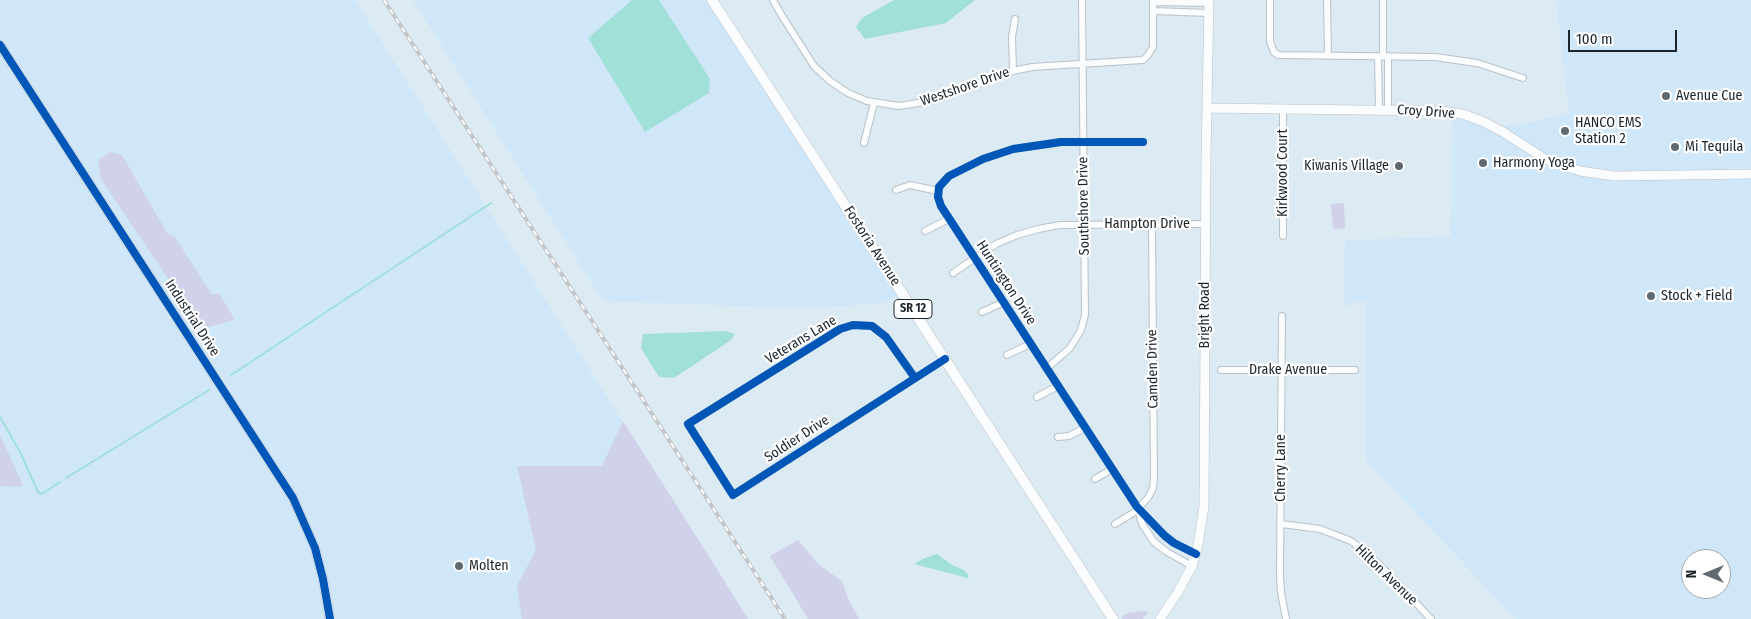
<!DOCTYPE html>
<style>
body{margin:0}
#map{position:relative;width:1751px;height:619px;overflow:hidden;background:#dceaf4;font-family:"Fira Sans Condensed",sans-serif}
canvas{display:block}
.north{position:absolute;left:1681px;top:549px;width:50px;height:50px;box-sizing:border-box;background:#fff;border:1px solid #a4a7aa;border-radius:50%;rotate:270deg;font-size:14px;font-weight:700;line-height:20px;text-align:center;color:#1b242b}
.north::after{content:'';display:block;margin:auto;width:18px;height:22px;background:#5f6971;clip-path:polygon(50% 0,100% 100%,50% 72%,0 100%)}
.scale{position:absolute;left:1568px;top:30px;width:109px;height:22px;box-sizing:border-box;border:2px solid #1b242b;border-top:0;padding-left:6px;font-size:15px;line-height:18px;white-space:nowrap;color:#1b242b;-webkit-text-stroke:4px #fff;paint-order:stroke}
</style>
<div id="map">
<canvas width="1751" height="619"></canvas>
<div class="north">N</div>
<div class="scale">100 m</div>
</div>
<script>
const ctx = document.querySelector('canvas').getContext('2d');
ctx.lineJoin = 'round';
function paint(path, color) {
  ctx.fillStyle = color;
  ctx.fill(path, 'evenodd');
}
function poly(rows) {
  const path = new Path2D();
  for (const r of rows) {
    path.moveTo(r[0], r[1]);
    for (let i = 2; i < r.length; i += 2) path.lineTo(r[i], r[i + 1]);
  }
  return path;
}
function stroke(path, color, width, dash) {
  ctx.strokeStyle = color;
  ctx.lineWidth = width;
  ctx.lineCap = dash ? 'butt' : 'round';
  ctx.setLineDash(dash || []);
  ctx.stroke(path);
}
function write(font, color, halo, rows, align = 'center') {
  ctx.font = font + ' "Fira Sans Condensed",sans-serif';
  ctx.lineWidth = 4.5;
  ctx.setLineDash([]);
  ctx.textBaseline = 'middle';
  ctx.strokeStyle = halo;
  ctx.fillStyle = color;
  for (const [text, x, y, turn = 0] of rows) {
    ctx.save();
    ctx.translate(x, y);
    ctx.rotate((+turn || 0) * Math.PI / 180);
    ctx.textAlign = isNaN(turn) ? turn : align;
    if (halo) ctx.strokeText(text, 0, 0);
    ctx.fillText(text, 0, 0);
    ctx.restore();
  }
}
const built = poly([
 [0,0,355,0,748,619,0,619],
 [413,0,707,0,898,297,877,304,798,308,603,301],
 [1556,0,1751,0,1751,619,1516,619,1366,460,1366,302,1356,301,1344,307,1345,240,1451,237,1452,112,1494,126,1527,123,1569,113],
 [1691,559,1721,559,1721,589,1691,589]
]);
const green = poly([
 [111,152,122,155,167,233,175,237,212,295,219,293,235,320,208,327,194,317,101,179,98,160],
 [1344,203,1345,228,1333,229,1331,204],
 [623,421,715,566,748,619,522,619,517,586,536,550,517,466,602,466],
 [0,435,23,485,19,487,0,486],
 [798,540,819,565,842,581,848,598,859,619,808,619,770,556],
 [1145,611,1148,613,1143,619,1122,619,1122,616,1128,613]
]);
const water = poly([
 [632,0,659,0,710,79,709,93,645,132,588,38],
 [894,0,975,0,946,23,865,39,856,27,862,18],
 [726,331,735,334,731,340,674,378,659,377,641,348,643,334],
 [937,554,952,565,964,570,969,576,968,578,914,564,925,558]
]);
const stream = poly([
 [231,375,491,203],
 [0,417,21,454,38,492,42,494,60,482],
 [66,478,209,390]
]);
const street = poly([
 [773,0,782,16,814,66,830,81,848,93,867,101,899,106,931,101,1013,71,1032,67,1143,60,1148,55,1153,47,1153,0],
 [1270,0,1270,42,1274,52,1278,55,1435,57,1477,63,1523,78],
 [1327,0,1328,56],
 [1383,0,1383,56],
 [1153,2,1209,3],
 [1153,11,1209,13],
 [1378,56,1379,110],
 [1013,71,1012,37,1015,19],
 [1388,110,1388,56],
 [1143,142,1061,142,1013,149,983,159,949,176,939,187,938,197,941,206,1137,507,1165,536,1174,543,1196,554],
 [864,143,874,103],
 [896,190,910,185,938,191],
 [925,231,949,219],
 [1283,236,1283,109],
 [953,273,996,244,1017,235,1038,229,1060,225,1206,224],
 [982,312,1004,302],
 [1282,316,1280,576,1281,592,1286,619],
 [1007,355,1030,344],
 [1047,368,1070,348,1081,330,1085,315,1082,0],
 [1221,370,1355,370],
 [915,378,886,337,872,326,853,325,840,329,688,424,733,495,945,359],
 [1037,397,1058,386],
 [1058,437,1069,436,1085,428],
 [1095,479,1112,469],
 [1138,509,1142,524,1154,542,1167,552,1192,566],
 [1115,524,1133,513,1148,498,1153,488,1154,478,1152,224],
 [1281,524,1320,529,1351,541,1377,562,1431,619]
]);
const secondary = poly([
 [0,45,293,498,315,548,323,579,330,619],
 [1207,108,1441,111,1463,114,1484,122,1503,132,1545,159,1580,171,1614,176,1751,174],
 [1160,619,1178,592,1192,566,1198,545,1204,506,1206,156,1209,0]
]);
const primary = poly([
 [712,0,1113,619]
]);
const rail = poly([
 [384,0,785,619]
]);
const cycleway = poly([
 [0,45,293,498,315,548,323,579,330,619],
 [1143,142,1061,142,1013,149,983,159,949,176,939,187,938,197,941,206,1137,507,1165,536,1174,543,1196,554],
 [915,378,886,337,872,326,853,325,840,329,688,424,733,495,945,359]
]);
const markers = [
 [1666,96,5,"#5f6971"],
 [1565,131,5,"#5f6971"],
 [1675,147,5,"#5f6971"],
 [1483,163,5,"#5f6971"],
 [1399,166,5,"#5f6971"],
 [1651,296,5,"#5f6971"],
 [459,566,5,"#5f6971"]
];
const shields = [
 [913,309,38]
];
const shieldNames = [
 ["SR 12",913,309]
];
const streetNames = [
 ["Westshore Drive",965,87,-19],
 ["Croy Drive",1426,112,4],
 ["Kirkwood Court",1283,173,-90],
 ["Southshore Drive",1084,206,-91],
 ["Hampton Drive",1147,224],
 ["Fostoria Avenue",872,246,57],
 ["Huntington Drive",1006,283,57],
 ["Bright Road",1205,315,-90],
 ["Industrial Drive",192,318,57],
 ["Veterans Lane",801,340,-31],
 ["Camden Drive",1153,369,-91],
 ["Drake Avenue",1288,370],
 ["Soldier Drive",797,439,-33],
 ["Cherry Lane",1281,468,-90],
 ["Hilton Avenue",1386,575,44]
];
const poiNames = [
 ["Avenue Cue",1676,96],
 ["HANCO EMS",1575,123],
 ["Station 2",1575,139],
 ["Mi Tequila",1685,147],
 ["Harmony Yoga",1493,163],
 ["Kiwanis Village",1389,166,"right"],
 ["Stock + Field",1661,296],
 ["Molten",469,566]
];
paint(built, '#cfe7f9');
paint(green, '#d0d1ea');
paint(water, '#a0e0d9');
stroke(stream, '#a0e0d9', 2);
stroke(street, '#b8c2ca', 8);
stroke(secondary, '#b8c2ca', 10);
stroke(primary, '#b8c2ca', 11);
stroke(street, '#fafcfd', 6);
stroke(secondary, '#fafcfd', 9);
stroke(primary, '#fafcfd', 10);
stroke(rail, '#c2c6ca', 4);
stroke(rail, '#fff', 2, [5.5]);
stroke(cycleway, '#0057b8', 8);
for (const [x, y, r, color] of markers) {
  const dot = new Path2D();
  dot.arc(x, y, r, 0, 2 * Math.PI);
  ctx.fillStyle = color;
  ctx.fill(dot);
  stroke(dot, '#fff', 2);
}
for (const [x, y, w] of shields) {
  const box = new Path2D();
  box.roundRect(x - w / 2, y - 9.5, w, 19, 4);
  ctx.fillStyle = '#fff';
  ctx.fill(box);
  stroke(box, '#1b242b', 1);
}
write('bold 12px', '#1b242b', null, shieldNames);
write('14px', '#1b242b', '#fff', streetNames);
write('14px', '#1b242b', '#fff', poiNames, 'left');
</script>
